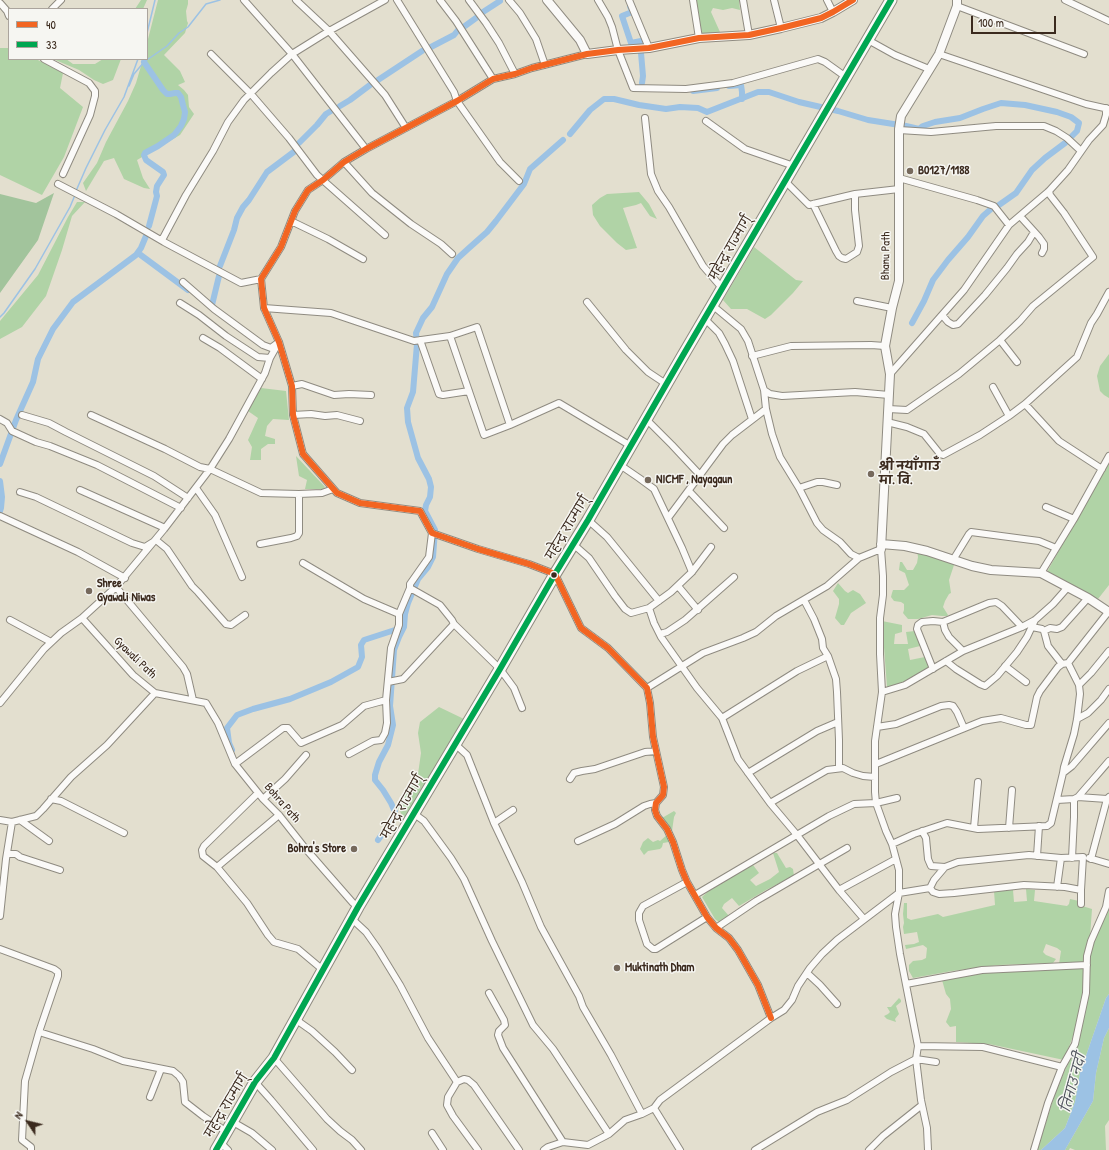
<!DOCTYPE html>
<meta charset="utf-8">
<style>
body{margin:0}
#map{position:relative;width:1109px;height:1150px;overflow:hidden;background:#e3dfcf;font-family:"Patrick Hand",sans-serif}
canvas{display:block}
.legend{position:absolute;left:8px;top:8px;width:140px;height:52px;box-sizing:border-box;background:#f6f6f2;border:1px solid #aba49d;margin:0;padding:5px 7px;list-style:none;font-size:12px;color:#3b2a1e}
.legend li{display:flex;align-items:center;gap:8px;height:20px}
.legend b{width:20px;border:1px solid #aba49d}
.north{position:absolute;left:8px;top:1102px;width:40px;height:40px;-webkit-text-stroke:3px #f6f6f2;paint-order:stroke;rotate:305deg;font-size:11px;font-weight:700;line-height:16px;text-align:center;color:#3b2a1e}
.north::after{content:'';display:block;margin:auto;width:14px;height:18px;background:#3b2a1e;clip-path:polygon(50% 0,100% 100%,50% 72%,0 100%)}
.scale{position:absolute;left:971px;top:16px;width:85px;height:18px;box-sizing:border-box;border:2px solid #3b2a1e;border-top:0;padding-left:5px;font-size:12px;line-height:14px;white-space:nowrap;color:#3b2a1e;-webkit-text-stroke:3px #f6f6f2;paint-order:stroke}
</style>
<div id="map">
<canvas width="1109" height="1150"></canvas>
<ul class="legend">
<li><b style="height:5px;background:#f26522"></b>40</li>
<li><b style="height:5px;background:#00a651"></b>33</li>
</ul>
<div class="north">N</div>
<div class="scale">100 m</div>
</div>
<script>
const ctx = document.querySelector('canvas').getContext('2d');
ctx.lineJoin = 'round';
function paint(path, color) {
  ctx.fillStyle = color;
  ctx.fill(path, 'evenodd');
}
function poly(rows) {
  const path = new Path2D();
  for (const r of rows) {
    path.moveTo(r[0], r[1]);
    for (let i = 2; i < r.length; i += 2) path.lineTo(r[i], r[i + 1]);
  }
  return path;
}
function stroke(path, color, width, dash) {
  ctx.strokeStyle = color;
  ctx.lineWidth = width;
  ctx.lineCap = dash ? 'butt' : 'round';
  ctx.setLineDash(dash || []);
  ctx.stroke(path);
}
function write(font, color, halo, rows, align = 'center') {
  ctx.font = font + ' "Patrick Hand","Playpen Sans Deva",sans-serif';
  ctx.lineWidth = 3;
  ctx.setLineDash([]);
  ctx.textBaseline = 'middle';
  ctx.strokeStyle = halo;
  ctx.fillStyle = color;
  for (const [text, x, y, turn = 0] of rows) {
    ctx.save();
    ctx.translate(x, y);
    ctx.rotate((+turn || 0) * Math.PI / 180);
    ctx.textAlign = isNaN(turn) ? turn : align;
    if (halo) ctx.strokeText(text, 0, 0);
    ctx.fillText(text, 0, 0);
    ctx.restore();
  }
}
const green = poly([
 [141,0,147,0,143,9,135,9],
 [158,0,188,0,188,4,186,11,187,21,188,23,185,33,164,55,180,71,185,82,178,85,184,90,188,95,189,107,194,114,180,135,137,160,143,178,150,189,144,188,124,179,114,158,104,161,86,191,83,183,97,163,106,142,128,101,136,83,143,59,147,59,147,43],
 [695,0,739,0,740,10,732,8,723,10,713,8,711,12,720,32,703,34,702,33,699,21],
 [0,48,9,48,9,59,36,59,63,73,60,88,83,107,64,157,42,195,0,175],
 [53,59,66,59,73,64,95,64,103,59,121,59,113,80,103,84,94,80,79,70],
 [639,192,649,204,657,219,650,216,641,203,636,205,623,208,637,248,626,250,617,243,600,226,593,215,592,205,600,198,607,194],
 [77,202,85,202,72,216,62,250,46,296,22,327,0,339,0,321,38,275,68,217],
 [754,247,796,280,803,281,793,293,771,315,765,319,747,309,731,309,723,300],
 [1109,354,1109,398,1104,395,1100,391,1097,376,1100,366],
 [261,388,286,391,289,420,273,419,267,426,265,436,275,439,275,444,268,444,261,449,261,460,250,460,252,447,248,440,258,418,248,411],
 [296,456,325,487,323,489,305,489,307,480,299,476],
 [1109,460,1109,585,1098,599,1047,572],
 [917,551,947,559,954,565,949,580,951,593,949,594,945,601,943,607,948,615,947,616,942,616,932,615,918,619,908,619,903,613,904,610,904,604,901,602,894,601,891,597,892,593,893,590,904,590,909,585,905,573,899,570,900,562,902,562,907,570,913,570,917,563,918,557],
 [838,583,845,591,848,593,853,590,860,594,866,603,851,613,844,625,841,625,835,618,839,604,839,599,833,591],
 [882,621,902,625,902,632,895,634,894,644,908,644,906,632,915,631,920,646,908,649,910,660,925,657,930,668,898,685,887,687],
 [439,707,464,719,455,741,406,821,397,807,404,792,418,774,421,753,418,733,420,722],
 [674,811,676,813,674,817,672,831,662,818],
 [668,834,669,842,663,843,662,847,660,849,648,851,644,855,640,849,643,842,648,838,653,842,658,840,660,841],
 [773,853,777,853,786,868,790,867,793,869,794,876,766,890,739,906,732,898,724,904,722,908,729,916,724,918,719,922,715,919,702,897,714,886,753,865,759,873,750,880,756,886,770,879,779,872],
 [1026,889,1035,890,1034,901,1067,906,1069,904,1070,899,1079,901,1079,905,1092,909,1090,937,1084,963,1059,964,1061,951,1057,948,1046,944,1043,952,1046,955,1056,959,1053,963,999,965,952,971,913,978,909,971,909,965,913,961,922,960,926,958,927,948,923,945,906,949,905,945,914,944,919,942,917,932,904,934,903,927,904,923,903,914,904,903,907,903,907,918,911,920,938,914,943,917,995,905,994,891,1013,890,1014,902,1027,901],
 [1109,904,1109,994,1106,998,1080,1073,1075,1102,1065,1128,1041,1150,1037,1150,1057,1088,1077,1044,1090,957,1096,934],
 [1046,969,1083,969,1084,989,1075,1031,1064,1060,989,1044,956,1042,956,1026,950,1027,946,1022,951,1009,950,999,946,994,942,980,966,973],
 [899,998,901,1000,901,1002,896,1006,899,1014,895,1019,896,1022,887,1019,884,1016,888,1014,890,1012,887,1007,891,1007],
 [1109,1028,1109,1120,1105,1126,1106,1150,1075,1150,1070,1148,1069,1150,1065,1150,1093,1101,1096,1073,1104,1038]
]);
const forest = poly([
 [54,193,38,240,0,293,0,194,36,203]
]);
const water = poly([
 [1109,994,1109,1028,1104,1038,1096,1073,1093,1101,1065,1150,1041,1150,1065,1128,1075,1102,1080,1073,1106,998]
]);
const stream = poly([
 [147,33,155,0],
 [129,86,134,74,144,62,167,46,179,33,188,27,206,4,220,0],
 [76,191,86,168,105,130,124,97,138,59],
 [0,317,4,313,35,269,70,207,75,195]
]);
const canal = poly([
 [630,6,632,12,622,16,631,43,641,41,641,44],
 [483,12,500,1],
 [465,26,476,18],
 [431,47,454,35,458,30],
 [641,53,643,76,642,83],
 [144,62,163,90,167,94,170,94,175,93,178,93,181,97,183,105,185,112,184,119,181,126,174,135,158,146,145,153,144,155,146,160,163,172,164,175,157,186,156,192,157,196,149,226],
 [378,80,422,51],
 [729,86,741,85,742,92,742,99],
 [693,91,717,88],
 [340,106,350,100,370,85],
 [570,134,590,110,604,99,614,99,639,105,666,109,680,107,698,108,707,112,758,92,769,92,799,102,838,111,868,120,906,126,919,129,923,126,935,122,960,118,983,109,1001,103,1025,105,1057,112,1071,117,1079,123,1077,131,1072,136],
 [299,143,317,125,326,114,331,111],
 [999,205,1016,193,1032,170,1045,158,1065,143],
 [138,253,188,290],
 [220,266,234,230,237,218,243,207,249,200,267,172,295,151],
 [212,305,219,276],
 [912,323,924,301,933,280,948,260,968,237,983,216,991,209],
 [0,464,16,420,33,382,38,359,53,329,73,302,136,255,141,248,146,236],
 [0,481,2,497,1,508,0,511],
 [232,750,229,743,227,728,237,715,253,709,290,699,331,682,358,667,362,657,361,645,364,640,401,628],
 [378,840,394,817,395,812,391,803,383,790,375,780,375,775,379,762,388,745,393,725,390,706,394,650,399,637,404,627,405,614,408,603,418,579,428,567,433,557,435,530,425,511,426,505,430,497,431,487,429,479,418,458,408,422,407,408,413,392,417,344,416,333,423,318,432,307,447,274,458,258,469,248,487,232,496,221,524,184,530,169,563,140]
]);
const street = poly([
 [244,0,292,54,366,149],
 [296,0,329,31,385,95,406,128],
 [397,0,454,92,457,101,500,162,519,181],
 [440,0,456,21,493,79],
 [469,0,486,23,499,43,515,74],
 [509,0,520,13,536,39,545,65],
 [598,0,608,17,612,27,618,50,633,88,686,89,733,83,818,59,825,62,846,77],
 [629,0,649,48],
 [693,0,699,38],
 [743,0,749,35],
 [774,0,781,28],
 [827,0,833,12],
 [1065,0,1109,21],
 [0,3,7,11,9,16],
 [957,6,1084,54],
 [52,9,61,0],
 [868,40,895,55,929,69],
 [211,54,251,94,289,138,317,175,385,235],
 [587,54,532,68,515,74,493,79,457,101,366,149,344,162,323,180,308,190,295,211,281,247,261,279,264,308,279,342,292,386,293,415,303,454,337,493,360,503,420,511,432,533,478,549,529,564,555,574,581,628,608,648,647,688,650,703,653,737,664,787,663,795,656,803,655,810,657,816,667,829,673,842,682,870,687,882,707,917,716,928,729,938,738,950,758,985,771,1018],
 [939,54,1086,104,1109,109],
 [44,59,89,83,95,91,95,96,90,115,63,174],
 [645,118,651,174,658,191,669,207,703,266,722,288],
 [706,121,745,149,794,166],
 [899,130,931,132,996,126,1044,126,1056,131,1067,138,1081,151],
 [344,162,372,193,411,224,441,244,452,254],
 [899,178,977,200,994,206,1009,225],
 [785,181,809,205,855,194,899,189],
 [58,184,116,214,164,242,241,283,261,279],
 [813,204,836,251,839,256,842,258,846,259,857,252,859,246,855,210,855,194],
 [1020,216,1039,237,1044,244,1044,249,1042,253],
 [291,221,328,239,363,259],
 [162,240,186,195,213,151,228,122,244,100,271,73,292,54,329,31,385,0],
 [857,301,892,308],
 [587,302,626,350,648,372,666,384],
 [180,303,199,315,226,336,258,357,270,358],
 [712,305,741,329,748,341,764,390,770,394,782,396,855,392,889,395],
 [264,308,331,313,414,341,450,336,477,327,510,425,559,403,631,446],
 [942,315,948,322,953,325,958,324,985,295,1007,268,1017,254,1028,242,1034,232],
 [705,319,719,333,725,344,733,361,752,419],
 [450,336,484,435,510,425],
 [203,338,220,348,262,379],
 [420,340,439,394,443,395,469,391],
 [1000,340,1017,362],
 [752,356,791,346,871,345,885,346],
 [890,374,964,290,1009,225,1049,191,1068,170,1089,140,1103,125,1106,115,1106,108],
 [292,386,302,384,334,395,349,394,371,395],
 [993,387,1009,416],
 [1025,404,1059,441,1102,469],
 [766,409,772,434,780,457,799,488,817,523,823,530,840,542,851,554,859,558],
 [888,409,907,410,959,374,1000,340,1020,321,1033,306,1093,257,1064,213,1050,195,1049,191],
 [22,415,49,423,66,432,154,476,188,498],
 [91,415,165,449,200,467,210,469,261,493,299,494,322,493,333,489],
 [293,415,311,414,325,416,337,415,360,421],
 [0,419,7,423,12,431,36,442,50,446,97,465,181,508],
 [646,419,672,445,700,475],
 [887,422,907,427,924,434,940,454,943,455,980,435,1009,416,1025,404,1077,357,1091,323,1097,314,1109,292],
 [620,465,639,478,654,489,682,548,692,572],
 [196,488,215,515,242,577],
 [799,488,817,482,823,482,837,485],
 [80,490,165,528],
 [689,491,724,528],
 [20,492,36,497,132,543,145,547,156,540,167,549,192,586,198,592,226,624,231,625,245,615],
 [1046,507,1074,519],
 [0,516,78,552,125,578],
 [668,518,723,444,732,435,766,409,764,390],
 [588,520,607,537,659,601],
 [260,544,291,538,297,536,299,533,299,494],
 [573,544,589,558,615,596,625,609,631,613,649,608,671,592,692,572,711,547],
 [953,560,969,534,971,532,1039,541,1056,548],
 [303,563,364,599,399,614],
 [1041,573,1074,519,1109,456],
 [678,586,698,610],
 [116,587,183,667,187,674,193,700],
 [410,588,440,605,452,620,454,624,500,669,514,688,522,708],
 [804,600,814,619,822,639,823,648,828,656,836,679,837,692,839,740,839,768],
 [649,608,654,623,661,637,697,688,722,718,738,759,770,803,797,835,839,890,864,919],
 [82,618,133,675,155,693,206,703,218,723,235,764,263,799,279,815,305,848,353,903,358,907],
 [10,620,51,642],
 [943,622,945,630,949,637,963,651],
 [1032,627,1042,629,1044,631,1048,646,1062,664],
 [1044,631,1050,628,1057,629,1062,627,1088,598],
 [660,634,667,632,685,620,734,577],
 [946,661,956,669,980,684,985,686,997,676,1017,652,1027,637,1035,620],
 [1005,666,1026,682],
 [933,669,917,629,918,625,922,622,933,621,943,622,989,603,996,602,1002,606,1022,627],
 [388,682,403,679,454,624],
 [1079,685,1091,673,1109,651],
 [647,688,703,653,743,638,756,632,776,616,827,586,859,558,881,549,883,576,883,595,880,618,880,654,882,692,875,741,875,792,876,803,886,831,892,844,899,870,899,893,895,914,896,927,900,954,918,1046,916,1059,921,1100,927,1128,928,1150],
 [882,692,905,685,963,651,1022,627,1035,620,1053,604,1068,587],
 [0,703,44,649,61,633,82,618,116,587,165,528,210,469,229,439,265,373,270,358,279,342,271,348,263,345,214,309,183,282],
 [722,718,797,671,828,656],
 [1077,719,1088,713,1101,700,1109,689],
 [877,727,896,724,941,706,949,705,953,706,957,712,964,728],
 [455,744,467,755,494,823,522,882,541,927,579,996,583,1007,611,1055,642,1114],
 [349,754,373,741,381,740,385,733,387,723,386,700],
 [235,764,283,728,288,728,301,743,342,725,364,706,386,700,391,648,399,625,399,614,410,588,410,584,429,557,432,533],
 [876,764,982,721,1001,718,1026,725,1031,725,1037,697,1040,691,1058,667,1062,664,1068,663,1109,611],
 [748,773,817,731,838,722],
 [1063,773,1064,767,1074,734,1077,719,1080,694,1079,685,1068,663],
 [570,779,574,773,582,771,595,769,645,752,656,751],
 [258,793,204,846,202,850,203,856,217,867,247,903,268,935,274,942,298,949,323,970],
 [1078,797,1107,799,1109,797],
 [51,799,61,801,124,833],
 [263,799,285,779,306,755],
 [1057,800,1074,799],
 [770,803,827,770,843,768,853,773,863,776,875,777],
 [413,813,424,821,451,858,464,879,492,941,533,1025,553,1049,609,1134],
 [0,820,12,822],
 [20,820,49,841],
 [494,823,513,810],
 [974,828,978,782],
 [1009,828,1012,790],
 [922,831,926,838,928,859,931,866,945,867],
 [578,841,615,824,644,806,650,804,656,803],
 [892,844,914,834,947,823,978,829,1047,826,1051,823,1052,819,1063,773,1072,766,1109,723],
 [7,854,16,854,20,857,60,870],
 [1037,856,1039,826],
 [1072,858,1074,817,1074,799,1078,797,1109,761],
 [1089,858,1109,864],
 [1091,859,1107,799],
 [217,867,279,815],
 [687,882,643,906,639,913,639,920,647,944,653,949,656,949,707,917],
 [1057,887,1061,858],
 [930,888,934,880,945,867,958,862,1029,855,1061,858,1083,857,1081,890],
 [839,890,896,859],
 [695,895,829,816,854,804,876,803,897,798],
 [0,916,6,859,12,822,36,816,43,809,71,777,107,745,155,693],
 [352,919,366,932,378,949,400,985,428,1038,457,1082,448,1097,447,1105,453,1116,478,1150],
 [716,928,756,901,847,848],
 [0,949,54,969,58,972,58,976,39,1032,25,1081,22,1140,31,1147,31,1150],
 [807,973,820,985,837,1004],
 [906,984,982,970,1087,965],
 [489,993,504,1020,505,1025,499,1031,498,1035,503,1048,563,1142],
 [295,1019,312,1031,335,1052,352,1070],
 [39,1032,93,1049,123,1061,173,1071,179,1076,183,1082,185,1102,203,1116,227,1132],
 [918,1046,983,1047,1062,1067],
 [274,1058,327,1119,340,1131,352,1140,361,1150],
 [255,1082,271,1100,313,1150],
 [457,1082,464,1079,468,1080,474,1085,519,1150],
 [150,1097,161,1069],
 [233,1122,252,1133,272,1150],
 [432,1133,443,1150],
 [221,1143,228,1150],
 [544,1150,548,1147,563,1142,588,1145,609,1134,625,1120,642,1114,654,1108],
 [680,1150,654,1108,660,1100,771,1018,784,1010,792,1000,798,986,810,968,822,954,837,940,899,893,930,888,933,892,939,894,954,893,1024,885,1065,887,1081,890,1081,904],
 [755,1150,817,1112,847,1100,891,1072,916,1059,936,1062],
 [869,1150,883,1136,922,1105],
 [1034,1150,1048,1103,1062,1067,1075,1044,1086,993,1087,956,1091,941,1106,907,1109,891]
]);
const secondary = poly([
 [547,0,580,40,587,54,618,50,649,48,699,38,749,35,781,28,821,18,833,12,853,0],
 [881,544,905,546,927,551,972,566,991,570,1041,573,1088,598,1109,612],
 [881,549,890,374,885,346,892,308,899,281,899,129,901,116,939,54,957,6,957,0]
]);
const highway = poly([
 [216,1150,255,1082,274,1058,358,907,500,669,555,574,588,520,682,357,891,0]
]);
const bus1 = poly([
 [771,1018,758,985,738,950,729,938,716,928,707,917,687,882,682,870,673,842,667,829,657,816,655,810,656,803,663,795,664,787,653,737,650,703,647,688,608,648,581,628,555,574,529,564,478,549,432,533,420,511,360,503,337,493,303,454,293,415,292,386,279,342,264,308,261,279,281,247,295,211,308,190,323,180,344,162,366,149,457,101,493,79,515,74,532,68,587,54,618,50,649,48,699,38,749,35,781,28,821,18,833,12,853,0]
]);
const bus2 = poly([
 [216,1150,255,1082,274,1058,358,907,500,669,555,574,588,520,682,357,891,0]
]);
const markers = [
 [910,171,4,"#76695c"],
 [871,474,4,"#76695c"],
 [648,480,4,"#76695c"],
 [554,575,3.5,"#3b2a1e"],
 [89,591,4,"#76695c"],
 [354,849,4,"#76695c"],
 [617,968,4,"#76695c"]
];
const poiNames = [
 ["B0127/1188",918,171],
 ["श्री नयाँगाउँ",879,467],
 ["मा. वि.",879,481],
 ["NICMF , Nayagaun",656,480],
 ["Shree",97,584],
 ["Gyawali Niwas",97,598],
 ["Bohra's Store",346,849,"right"],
 ["Muktinath Dham",625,968]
];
const streetNames = [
 ["महेन्द्र राज्मार्ग्",731,248,-60],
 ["Bhanu Path",886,256,-89],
 ["महेन्द्र राज्मार्ग्",568,528,-59],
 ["Gyawali Path",135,658,44],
 ["Bohra Path",282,803,49],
 ["महेन्द्र राज्मार्ग्",403,807,-60],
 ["महेन्द्र राज्मार्ग्",227,1106,-59]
];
const waterNames = [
 ["तिनाउ नदी",1074,1083,-75]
];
paint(green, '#b0d3a6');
paint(forest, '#a2c49c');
paint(water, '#9cc2e4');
stroke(stream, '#9cc2e4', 1.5);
stroke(canal, '#9cc2e4', 6);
stroke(street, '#8f8b81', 8);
stroke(secondary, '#8f8b81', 10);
stroke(highway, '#8f8b81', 13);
stroke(street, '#fbfaf8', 6);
stroke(secondary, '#fbfaf8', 8);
stroke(highway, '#fbfaf8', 11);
stroke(bus1, '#f26522', 6);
stroke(bus2, '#00a651', 6);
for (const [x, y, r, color] of markers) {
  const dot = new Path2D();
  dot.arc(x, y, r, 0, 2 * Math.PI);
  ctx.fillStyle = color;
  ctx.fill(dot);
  stroke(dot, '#f6f6f2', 1.5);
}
write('bold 12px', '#3b2a1e', '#f6f6f2', poiNames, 'left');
write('12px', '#3b2a1e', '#f6f6f2', streetNames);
write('italic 13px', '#4f545c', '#f6f6f2', waterNames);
</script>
